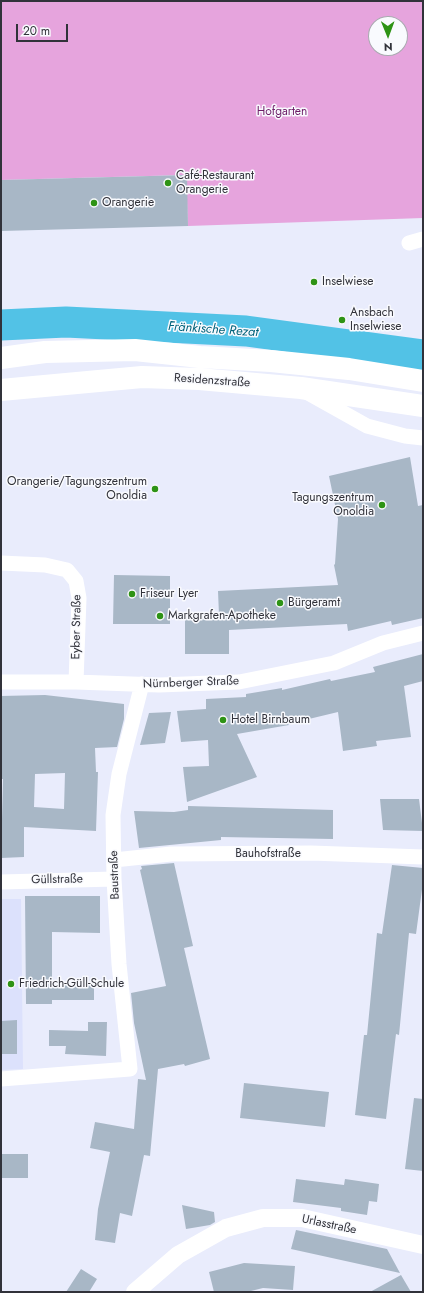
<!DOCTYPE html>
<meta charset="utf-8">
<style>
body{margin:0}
#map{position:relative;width:424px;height:1293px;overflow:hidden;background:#e9ecfc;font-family:Jost,sans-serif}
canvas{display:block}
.frame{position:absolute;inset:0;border:2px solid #31323a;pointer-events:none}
.north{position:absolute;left:368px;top:16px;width:40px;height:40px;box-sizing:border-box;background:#f9fafe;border:1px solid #a9aab0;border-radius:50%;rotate:179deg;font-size:11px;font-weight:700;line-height:16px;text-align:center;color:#31323a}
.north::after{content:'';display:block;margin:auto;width:14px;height:18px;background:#2e9315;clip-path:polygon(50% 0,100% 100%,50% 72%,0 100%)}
.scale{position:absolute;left:16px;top:24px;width:52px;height:18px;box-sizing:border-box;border:2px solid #31323a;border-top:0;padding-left:5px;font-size:12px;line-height:14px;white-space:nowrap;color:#31323a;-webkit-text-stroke:3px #f9fafe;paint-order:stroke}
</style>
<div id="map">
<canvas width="424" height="1293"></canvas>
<div class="frame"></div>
<div class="north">N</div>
<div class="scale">20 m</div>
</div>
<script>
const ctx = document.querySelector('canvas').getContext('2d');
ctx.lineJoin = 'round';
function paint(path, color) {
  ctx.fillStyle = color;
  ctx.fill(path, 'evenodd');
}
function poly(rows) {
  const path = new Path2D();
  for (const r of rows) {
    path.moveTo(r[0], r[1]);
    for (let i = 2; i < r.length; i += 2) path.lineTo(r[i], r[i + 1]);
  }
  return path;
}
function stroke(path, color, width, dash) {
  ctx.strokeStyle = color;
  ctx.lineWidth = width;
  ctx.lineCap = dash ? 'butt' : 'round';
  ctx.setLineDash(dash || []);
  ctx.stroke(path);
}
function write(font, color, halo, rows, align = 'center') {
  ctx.font = font + ' Jost,sans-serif';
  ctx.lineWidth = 3;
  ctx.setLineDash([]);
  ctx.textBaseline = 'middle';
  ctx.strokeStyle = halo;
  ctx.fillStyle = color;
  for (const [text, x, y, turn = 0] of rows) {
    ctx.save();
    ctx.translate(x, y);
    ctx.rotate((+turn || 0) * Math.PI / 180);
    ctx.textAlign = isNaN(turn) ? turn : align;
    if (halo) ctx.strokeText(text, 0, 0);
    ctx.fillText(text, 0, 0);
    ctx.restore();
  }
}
const built = poly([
 [1,899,21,899,23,1069,1,1070]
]);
const green = poly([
 [1,1,423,1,423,218,188,226,186,175,1,180],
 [376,24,400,24,400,48,376,48]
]);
const river = poly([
 [1,325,66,322,246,331,423,355]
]);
const building = poly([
 [187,175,188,226,1,231,1,180],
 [410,457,418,506,423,505,423,618,392,625,391,621,348,631,347,624,229,630,229,654,185,654,185,615,219,615,218,591,338,585,334,565,335,564,338,519,329,476],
 [114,575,170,576,170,624,113,624],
 [423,654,423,681,404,686,411,737,376,741,377,746,343,751,338,712,288,724,289,725,237,734,257,777,187,802,183,767,209,766,208,740,181,742,177,711,206,709,206,699,246,697,246,694,282,688,282,690,330,679,331,681,375,672,373,667],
 [45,695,124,704,124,719,117,747,95,748,96,772,98,772,96,831,24,827,24,857,1,858,3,779,1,779,1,696],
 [65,773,64,809,34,807,35,774],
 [171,712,165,743,140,745,149,713],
 [380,799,419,799,423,831,383,830],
 [188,806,333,810,333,839,221,837,221,840,139,848,134,811,174,812,188,810],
 [174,863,193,946,184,948,210,1059,185,1066,184,1064,158,1069,150,1156,144,1155,132,1216,120,1213,115,1243,95,1240,98,1209,110,1152,90,1148,95,1122,134,1129,138,1079,146,1080,134,1023,131,993,166,986,140,870,142,869,141,866],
 [392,865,423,868,423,882,416,934,409,933,399,1035,396,1034,386,1119,355,1115,364,1035,367,1035,377,933,382,934],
 [25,896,100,896,100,933,52,932,52,985,94,985,94,1000,52,1000,52,1004,26,1004],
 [17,1020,17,1054,1,1054,1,1021],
 [88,1022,107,1022,106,1056,65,1054,66,1046,49,1046,49,1030,88,1031],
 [244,1083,329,1092,325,1127,240,1118],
 [414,1098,423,1099,423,1171,405,1169],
 [1,1154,28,1154,28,1178,1,1178],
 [296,1179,344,1185,345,1179,379,1184,377,1202,369,1201,367,1215,341,1211,341,1208,293,1202],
 [182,1205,214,1212,215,1222,210,1225,186,1229],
 [296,1230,387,1249,400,1273,291,1249],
 [244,1263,295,1266,293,1290,263,1288,247,1292,214,1292,209,1272],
 [81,1269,97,1279,89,1292,66,1292],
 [401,1275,411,1292,370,1292]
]);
const minor = poly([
 [409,243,423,239],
 [308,393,367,426,405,436,423,438],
 [1,563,45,565,67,570,76,581,79,598,76,682],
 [1,682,76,682,159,685,239,682,334,663,383,643,423,633],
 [114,860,171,854,311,853,423,857],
 [1,882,114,879],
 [1,1079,130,1069,119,964,114,879,113,815,119,774,142,684]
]);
const tertiary = poly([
 [135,1292,178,1255,226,1228,263,1218,302,1218,423,1245]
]);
const primary = poly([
 [1,358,45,352,135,350,200,357,271,361,349,369,423,381],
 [1,390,142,377,199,379,301,388,423,406]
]);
const markers = [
 [168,183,4,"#2e9315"],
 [94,203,4,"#2e9315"],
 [314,282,4,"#2e9315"],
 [342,320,4,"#2e9315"],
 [155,489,4,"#2e9315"],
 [382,505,4,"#2e9315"],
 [132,594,4,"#2e9315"],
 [280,603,4,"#2e9315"],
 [160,616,4,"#2e9315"],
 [223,720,4,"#2e9315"],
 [11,984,4,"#2e9315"]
];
const parkNames = [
 ["Hofgarten",282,112]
];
const poiNames = [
 ["Café-Restaurant",176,176],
 ["Orangerie",176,190],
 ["Orangerie",102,203],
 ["Inselwiese",322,282],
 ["Ansbach",350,313],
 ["Inselwiese",350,327],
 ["Orangerie/Tagungszentrum",147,482,"right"],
 ["Onoldia",147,496,"right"],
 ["Tagungszentrum",374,498,"right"],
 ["Onoldia",374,512,"right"],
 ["Friseur Lyer",140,594],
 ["Bürgeramt",288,603],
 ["Markgrafen-Apotheke",168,616],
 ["Hotel Birnbaum",231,720],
 ["Friedrich-Güll-Schule",19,984]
];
const streetNames = [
 ["Residenzstraße",212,381,4],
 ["Eyber Straße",77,627,-89],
 ["Nürnberger Straße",191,683,-2],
 ["Bauhofstraße",268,854],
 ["Baustraße",115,875,-92],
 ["Güllstraße",57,880,-1],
 ["Urlasstraße",329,1225,12]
];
const waterNames = [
 ["Fränkische Rezat",213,330,4]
];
paint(built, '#dce1fc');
paint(green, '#e6a4dd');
stroke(river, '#52c2e6', 31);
paint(building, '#a8b7c6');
stroke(minor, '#fff', 15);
stroke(tertiary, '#fff', 18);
stroke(primary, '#fff', 22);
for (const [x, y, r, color] of markers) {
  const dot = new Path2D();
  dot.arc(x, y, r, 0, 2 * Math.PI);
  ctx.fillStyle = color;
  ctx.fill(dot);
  stroke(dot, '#f9fafe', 1.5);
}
write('12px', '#6d1d67', '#f9fafe', parkNames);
write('12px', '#31323a', '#f9fafe', poiNames, 'left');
write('12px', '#31323a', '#f9fafe', streetNames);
write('italic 13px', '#00627a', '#f9fafe', waterNames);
</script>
